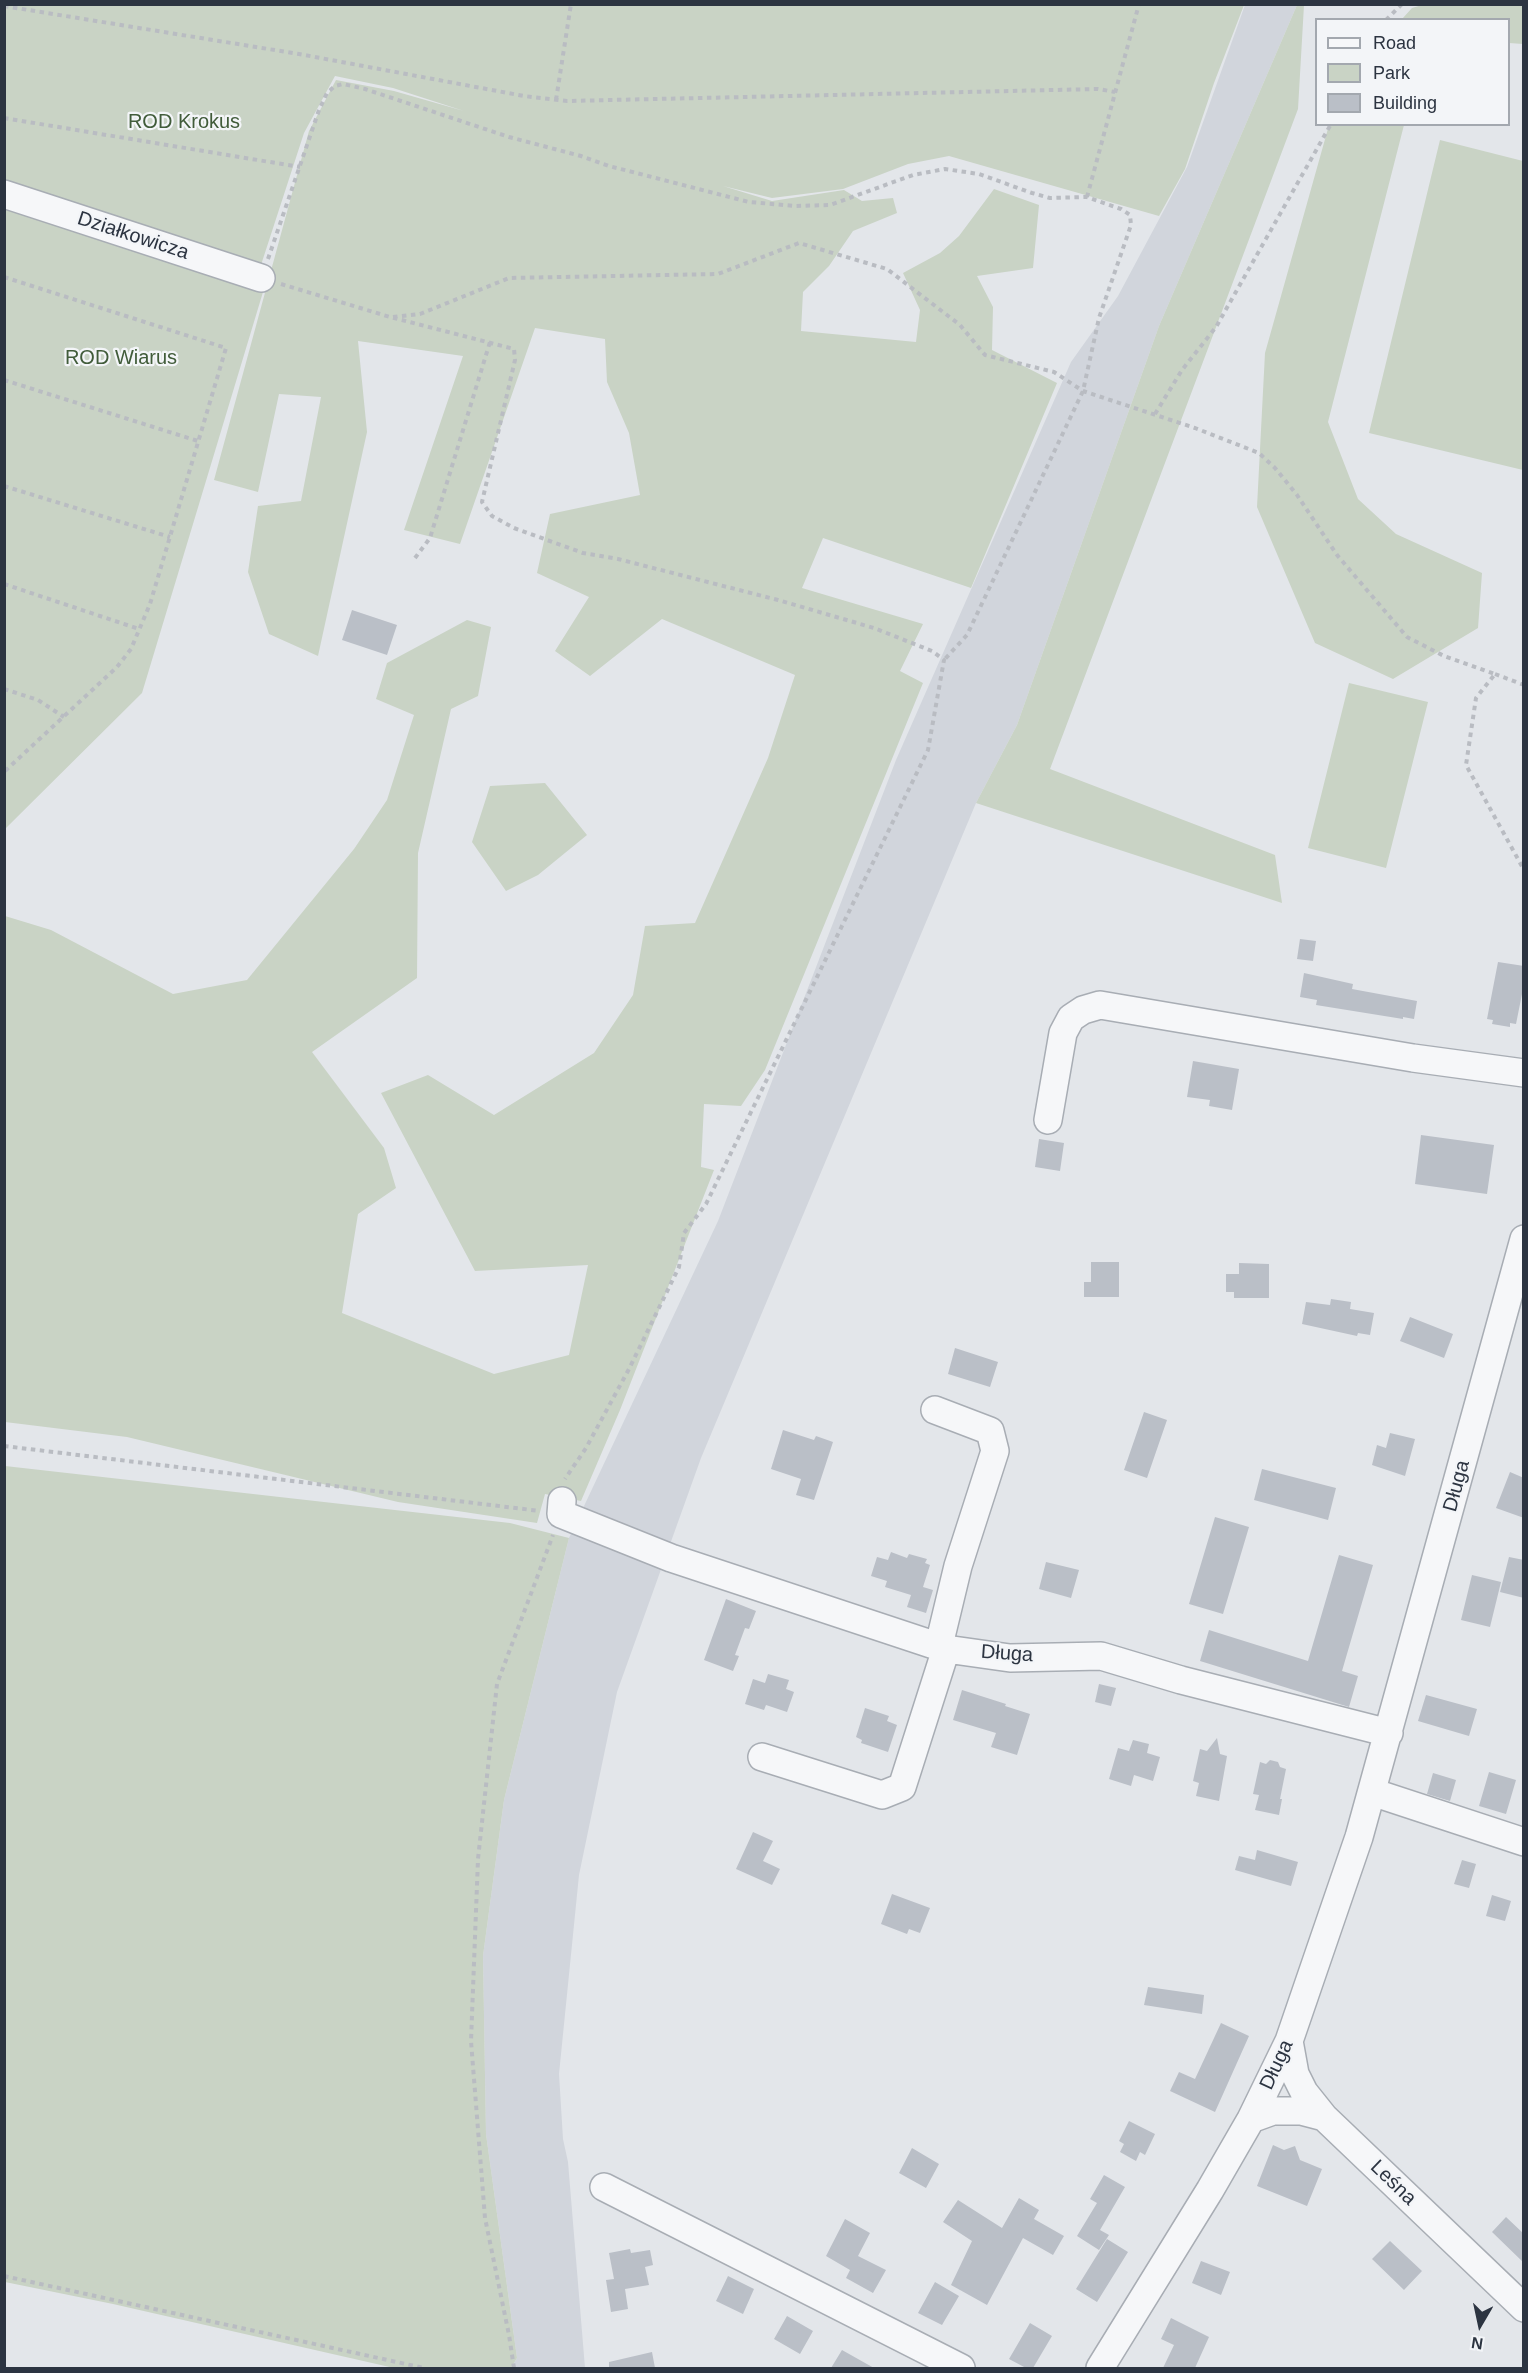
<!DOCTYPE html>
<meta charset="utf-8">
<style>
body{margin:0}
#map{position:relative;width:1528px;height:2373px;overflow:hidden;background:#e3e6ea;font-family:Helvetica,sans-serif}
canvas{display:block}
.frame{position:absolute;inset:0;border:6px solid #2c3441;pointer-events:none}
.legend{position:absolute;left:1315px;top:18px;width:195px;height:108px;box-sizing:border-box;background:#f3f5f8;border:2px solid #a3a8af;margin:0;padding:8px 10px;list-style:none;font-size:18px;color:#2c3441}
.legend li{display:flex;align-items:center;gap:12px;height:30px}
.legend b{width:30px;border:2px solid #a3a8af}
.north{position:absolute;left:1450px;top:2295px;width:60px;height:60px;-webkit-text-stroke:4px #f3f5f8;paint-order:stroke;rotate:189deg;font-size:16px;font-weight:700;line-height:24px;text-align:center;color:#2c3441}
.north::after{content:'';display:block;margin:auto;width:21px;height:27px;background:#2c3441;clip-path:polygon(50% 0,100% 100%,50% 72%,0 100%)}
</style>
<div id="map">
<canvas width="1528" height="2373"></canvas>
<div class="frame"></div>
<ul class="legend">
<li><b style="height:8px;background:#f6f7f9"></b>Road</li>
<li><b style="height:16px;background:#c9d3c5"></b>Park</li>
<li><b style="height:16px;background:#babfc7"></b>Building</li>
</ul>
<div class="north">N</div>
</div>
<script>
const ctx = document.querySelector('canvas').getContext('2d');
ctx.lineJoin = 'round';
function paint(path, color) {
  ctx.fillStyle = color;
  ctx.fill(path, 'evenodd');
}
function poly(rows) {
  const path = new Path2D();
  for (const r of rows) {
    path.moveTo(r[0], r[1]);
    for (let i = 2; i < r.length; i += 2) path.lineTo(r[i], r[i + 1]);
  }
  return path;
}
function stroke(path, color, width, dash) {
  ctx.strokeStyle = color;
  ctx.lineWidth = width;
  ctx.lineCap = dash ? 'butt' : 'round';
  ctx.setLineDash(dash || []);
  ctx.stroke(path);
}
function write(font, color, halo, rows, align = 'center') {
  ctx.font = font + ' Helvetica,sans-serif';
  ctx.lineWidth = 4.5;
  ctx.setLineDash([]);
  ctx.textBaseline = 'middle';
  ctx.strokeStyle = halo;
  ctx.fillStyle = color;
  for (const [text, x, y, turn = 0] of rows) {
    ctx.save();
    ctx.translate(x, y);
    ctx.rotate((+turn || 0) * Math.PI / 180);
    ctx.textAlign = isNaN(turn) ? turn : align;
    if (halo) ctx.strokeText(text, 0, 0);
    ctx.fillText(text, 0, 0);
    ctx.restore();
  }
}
const built = poly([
 [1245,5,1297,5,1159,326,1017,725,976,803,701,1458,617,1692,579,1875,559,2074,563,2139,568,2162,585,2368,511,2368,517,2358,486,2134,483,1956,504,1800,569,1538,718,1221,896,760,1071,362,1118,296,1187,167]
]);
const green = poly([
 [5,5,1244,5,1214,83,1185,169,1159,216,949,156,908,164,843,189,772,198,723,186,772,201,844,190,862,201,893,198,897,213,853,231,829,266,803,292,801,331,916,342,920,310,903,273,940,253,959,236,994,189,1039,205,1033,268,977,276,993,307,992,350,1057,383,971,588,823,538,802,588,923,624,900,671,923,683,765,1070,741,1106,704,1104,701,1167,714,1170,620,1410,581,1501,545,1494,537,1523,398,1502,127,1437,5,1422,5,916,51,930,173,994,247,980,354,849,387,800,414,715,376,699,387,663,467,620,491,627,478,696,451,709,418,853,417,978,312,1052,384,1148,396,1188,358,1214,342,1313,494,1374,569,1355,588,1265,475,1271,381,1093,428,1075,494,1115,594,1053,633,995,645,926,695,923,768,758,795,675,662,619,590,676,555,651,589,597,537,573,550,514,640,495,629,433,607,382,605,339,535,328,460,544,404,530,463,356,358,341,367,432,318,656,269,634,248,572,258,506,301,501,321,397,279,394,258,492,214,480,309,131,336,80,394,91,464,111,393,88,335,76,304,133,260,268,5,189],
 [1297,5,1304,5,1298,109,1050,769,1275,855,1282,903,976,803,1017,725,1159,326],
 [1422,5,1523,5,1523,44,1509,43,1508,20,1402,19,1412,8],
 [1329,125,1404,125,1328,422,1358,499,1396,534,1482,573,1478,628,1393,679,1315,643,1257,507,1265,353],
 [1440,140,1523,161,1523,470,1369,433],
 [5,198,261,278,263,292,142,693,5,829],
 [1349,683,1428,702,1386,868,1308,848],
 [545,783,587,835,538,875,506,891,472,842,490,786],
 [5,1466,510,1523,569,1538,504,1800,483,1956,486,2134,517,2358,511,2368,394,2368,113,2304,5,2282]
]);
const building = poly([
 [352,610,397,625,387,655,342,640],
 [1300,939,1316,941,1313,961,1297,959],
 [1498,962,1524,966,1524,984,1516,1024,1510,1023,1510,1027,1492,1024,1493,1020,1487,1019],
 [1304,973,1353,984,1352,989,1417,1001,1414,1019,1403,1017,1403,1019,1316,1005,1317,1000,1300,997],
 [1193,1061,1239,1069,1232,1110,1209,1106,1210,1100,1187,1097],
 [1421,1135,1494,1145,1487,1194,1415,1184],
 [1039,1139,1064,1143,1060,1171,1035,1167],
 [1091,1262,1119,1262,1119,1297,1084,1297,1084,1282,1091,1282],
 [1239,1263,1269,1264,1269,1298,1234,1298,1234,1292,1226,1292,1226,1274,1239,1274],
 [1331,1299,1351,1302,1350,1309,1374,1313,1370,1335,1358,1333,1357,1336,1302,1324,1306,1302,1330,1305],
 [1410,1317,1453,1334,1444,1358,1400,1341],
 [955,1348,998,1362,990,1387,948,1374],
 [1144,1412,1167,1420,1147,1478,1124,1470],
 [783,1430,814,1440,816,1436,833,1442,814,1500,796,1495,801,1479,771,1469],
 [1390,1433,1415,1439,1405,1476,1372,1465,1377,1445,1386,1448],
 [1262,1469,1336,1488,1328,1520,1254,1500],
 [1510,1472,1524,1478,1524,1518,1496,1508],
 [1215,1517,1249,1527,1223,1614,1189,1604],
 [891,1552,907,1558,909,1554,927,1559,925,1563,930,1565,923,1587,933,1590,926,1613,907,1607,911,1595,885,1587,887,1581,871,1576,877,1557,888,1560],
 [1339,1555,1373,1565,1342,1671,1358,1676,1349,1707,1200,1661,1209,1630,1308,1661],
 [1509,1557,1524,1560,1524,1598,1500,1592],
 [1046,1562,1079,1570,1071,1598,1039,1589],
 [1472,1575,1501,1582,1490,1627,1461,1620],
 [726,1599,756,1611,749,1629,745,1628,735,1655,739,1656,733,1671,704,1660],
 [768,1674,789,1680,786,1689,794,1692,787,1712,766,1705,764,1710,745,1704,753,1679,765,1683],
 [1099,1684,1116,1688,1111,1706,1095,1702],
 [962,1690,1006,1704,1005,1706,1030,1714,1017,1755,991,1747,996,1733,953,1720],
 [1426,1695,1477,1709,1469,1736,1418,1721],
 [865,1708,889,1716,887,1721,897,1725,888,1752,861,1743,862,1740,856,1737],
 [1217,1738,1220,1754,1227,1756,1219,1801,1196,1796,1199,1783,1193,1781,1200,1749,1207,1751],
 [1133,1740,1149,1744,1147,1753,1160,1757,1153,1781,1134,1775,1131,1786,1109,1779,1118,1748,1129,1751],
 [1270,1760,1278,1762,1280,1767,1286,1769,1280,1799,1282,1799,1279,1815,1255,1810,1259,1795,1253,1794,1260,1762,1266,1764],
 [1489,1772,1516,1780,1506,1814,1479,1806],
 [1433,1773,1456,1780,1450,1801,1427,1794],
 [753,1832,773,1841,763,1861,780,1869,772,1885,736,1869],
 [1257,1850,1298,1862,1291,1886,1235,1870,1239,1856,1255,1860],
 [1462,1860,1476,1864,1469,1888,1454,1884],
 [892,1894,930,1908,920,1933,909,1929,907,1934,881,1924],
 [1492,1895,1511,1901,1505,1921,1486,1916],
 [1148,1987,1204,1995,1202,2014,1144,2005],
 [1221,2023,1249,2036,1215,2112,1170,2091,1179,2072,1195,2079],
 [1129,2121,1155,2134,1145,2155,1140,2152,1136,2161,1120,2152,1124,2144,1119,2141],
 [1273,2145,1284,2150,1295,2146,1300,2160,1322,2169,1307,2206,1257,2186],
 [912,2148,939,2164,926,2188,899,2173],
 [1104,2175,1125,2187,1100,2230,1109,2235,1099,2250,1077,2236,1097,2203,1090,2199],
 [1019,2198,1039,2210,1034,2219,1064,2236,1053,2255,1023,2238,987,2305,951,2285,972,2241,943,2222,958,2200,1002,2228],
 [1506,2217,1524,2234,1524,2263,1492,2232],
 [845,2219,870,2233,858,2256,886,2270,873,2293,846,2278,850,2270,826,2256],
 [1107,2239,1128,2252,1097,2302,1076,2289],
 [1390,2241,1422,2271,1404,2290,1372,2259],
 [630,2249,631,2253,650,2250,653,2265,645,2267,649,2285,625,2289,628,2309,611,2312,606,2280,614,2279,609,2253],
 [1201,2261,1230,2272,1221,2295,1192,2283],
 [728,2276,754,2289,743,2314,716,2301],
 [935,2282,959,2296,942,2325,918,2313],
 [787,2316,813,2331,800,2354,774,2339],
 [1171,2318,1209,2337,1195,2368,1163,2368,1174,2345,1161,2339],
 [1030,2323,1052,2336,1033,2368,1026,2368,1009,2359],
 [842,2350,874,2368,831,2368],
 [652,2352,655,2368,609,2368,609,2362]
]);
const path = poly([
 [4,6,299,54,524,96,567,101,1098,89,1115,92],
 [1386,20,1402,4],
 [556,100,571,4],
 [4,118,300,167],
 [1087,197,1139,4],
 [268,259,319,110,327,93,335,86,343,84,365,89,509,137,581,156,609,166,749,202,796,206,830,205,913,175,945,169,979,174,1032,193,1050,198,1087,197,1121,209,1130,215,1131,225,1099,318,1083,391,967,635,944,660],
 [4,277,226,348,150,604,131,649,117,667,4,772],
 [281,284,390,317,514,349,515,360,482,502,492,516,514,528,583,553,618,559,778,600,874,628,932,651,944,660,928,750,706,1204,684,1233,679,1267,629,1369,586,1448,565,1479],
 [393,317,420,314,509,278,718,274,799,243,887,269,960,325,985,355,1054,372,1083,391,1195,428,1259,453,1275,468,1297,495,1337,555,1407,637,1444,656,1495,674,1476,698,1466,765,1524,870],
 [4,380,198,441],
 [1155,414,1182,370,1216,327,1331,124],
 [4,486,170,537],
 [415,558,430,538,490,342],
 [4,584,139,629],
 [1495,674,1524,685],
 [4,689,38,700,64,717],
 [4,1446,540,1511],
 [4,2276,424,2368],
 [514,2368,509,2335,485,2218,471,2041,478,1859,497,1684,553,1535]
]);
const minor = poly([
 [4,194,261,278],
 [1048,1120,1063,1033,1071,1018,1083,1010,1100,1005,1413,1058,1524,1073],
 [935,1410,990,1431,995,1451,958,1566,939,1645],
 [562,1501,561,1514,671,1558,946,1649,1010,1658,1101,1656,1181,1680,1389,1733],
 [762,1757,882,1795,902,1787,946,1649],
 [1372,1792,1524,1842],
 [1289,2041,1295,2074,1304,2092,1324,2117,1524,2308],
 [1251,2119,1273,2111,1301,2111,1324,2117],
 [604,2187,961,2368],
 [1100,2368,1210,2190,1251,2119,1289,2041,1359,1837,1524,1239]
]);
const parkNames = [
 ["ROD Krokus",184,122],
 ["ROD Wiarus",121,358]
];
const streetNames = [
 ["Działkowicza",133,236,18],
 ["Długa",1457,1486,-75],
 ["Długa",1007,1654,4],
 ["Długa",1277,2065,-65],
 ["Leśna",1393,2183,44]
];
paint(built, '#d1d5dc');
paint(green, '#c9d3c5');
paint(building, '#babfc7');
stroke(minor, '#a8adb4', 30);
stroke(path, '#b9bcc2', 4, [4.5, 4.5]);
stroke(minor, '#f6f7f9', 27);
write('20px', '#415c3a', '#f3f5f8', parkNames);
write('20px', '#2c3441', '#f3f5f8', streetNames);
</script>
